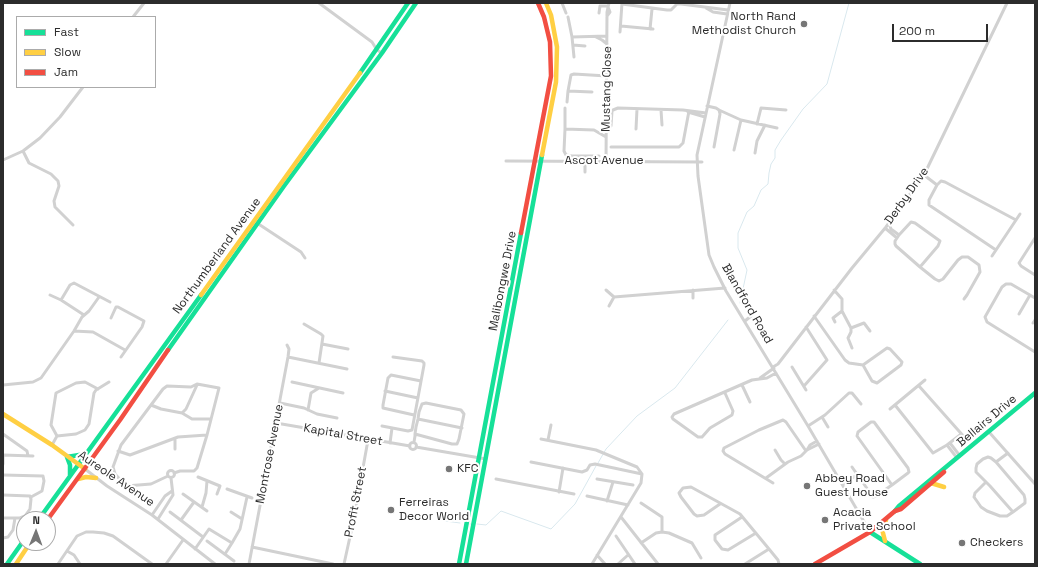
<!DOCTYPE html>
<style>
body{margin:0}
#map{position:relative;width:1038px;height:567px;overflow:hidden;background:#fff;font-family:"Space Grotesk",sans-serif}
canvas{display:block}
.frame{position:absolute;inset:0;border:4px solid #2c2c2c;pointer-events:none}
.legend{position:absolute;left:16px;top:16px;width:140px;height:72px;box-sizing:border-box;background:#fff;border:1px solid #ababab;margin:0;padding:5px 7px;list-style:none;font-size:12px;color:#2c2c2c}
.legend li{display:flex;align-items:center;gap:8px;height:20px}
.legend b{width:20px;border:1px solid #ababab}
.north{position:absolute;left:16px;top:511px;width:40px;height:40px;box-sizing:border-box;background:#fff;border:1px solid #ababab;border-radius:50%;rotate:1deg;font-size:11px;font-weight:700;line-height:16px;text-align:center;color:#2c2c2c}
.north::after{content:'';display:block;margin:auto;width:14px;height:18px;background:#767676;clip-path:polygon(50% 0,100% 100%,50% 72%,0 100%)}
.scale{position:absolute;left:892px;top:24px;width:96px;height:18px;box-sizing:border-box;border:2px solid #2c2c2c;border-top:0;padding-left:5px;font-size:12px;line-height:14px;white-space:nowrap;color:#2c2c2c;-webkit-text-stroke:3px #fff;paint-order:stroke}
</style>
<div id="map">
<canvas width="1038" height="567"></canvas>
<div class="frame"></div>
<ul class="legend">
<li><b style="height:5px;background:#16e098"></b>Fast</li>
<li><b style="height:5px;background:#ffcf43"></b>Slow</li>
<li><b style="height:5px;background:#f24e42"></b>Jam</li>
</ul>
<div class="north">N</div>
<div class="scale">200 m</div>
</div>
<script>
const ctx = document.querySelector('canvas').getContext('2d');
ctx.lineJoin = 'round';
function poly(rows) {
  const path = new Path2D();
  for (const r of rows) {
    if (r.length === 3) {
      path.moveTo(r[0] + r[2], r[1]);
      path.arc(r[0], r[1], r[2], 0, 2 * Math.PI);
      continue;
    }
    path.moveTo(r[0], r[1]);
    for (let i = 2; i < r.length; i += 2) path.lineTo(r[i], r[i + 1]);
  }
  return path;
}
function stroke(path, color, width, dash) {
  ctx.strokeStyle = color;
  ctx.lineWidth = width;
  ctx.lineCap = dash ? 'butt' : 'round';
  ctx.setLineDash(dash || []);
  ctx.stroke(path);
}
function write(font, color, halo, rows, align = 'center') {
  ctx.font = font + ' "Space Grotesk",sans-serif';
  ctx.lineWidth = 4;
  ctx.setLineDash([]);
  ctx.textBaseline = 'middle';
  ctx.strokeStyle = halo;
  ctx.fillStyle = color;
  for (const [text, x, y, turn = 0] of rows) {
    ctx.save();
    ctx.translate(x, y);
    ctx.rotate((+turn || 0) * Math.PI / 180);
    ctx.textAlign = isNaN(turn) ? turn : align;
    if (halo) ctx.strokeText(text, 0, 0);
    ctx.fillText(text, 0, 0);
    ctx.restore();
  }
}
const stream = poly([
 [740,303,747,270,738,248,738,233,747,212,754,206,761,190,768,184,769,173,771,164,775,158,775,150,781,140,803,109,827,84,849,3],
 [598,463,606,449,637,416,675,388,728,320],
 [445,521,460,523],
 [470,524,471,524],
 [477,524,486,525,501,511,551,529,575,504,596,466]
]);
const street = poly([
 [319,3,372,42,377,50,382,53],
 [562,3,566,13],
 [730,3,697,155,698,176,709,255,714,267,726,291,808,426,870,532],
 [622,4,667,10,671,10,677,4,681,4,728,10],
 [706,8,713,12,727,14],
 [599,13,600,6,608,6],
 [607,16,610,12,608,7],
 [133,17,144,3],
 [568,17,572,37,607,36],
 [621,26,653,29],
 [650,29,652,9],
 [620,32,622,3],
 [572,37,574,57],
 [596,37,602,40,607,44],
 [573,45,585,46],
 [592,92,568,91,571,75,574,74,607,76],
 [567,102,568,91],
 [707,106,716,108,719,110,720,114,714,147],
 [661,110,662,125],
 [719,110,741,120,734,150],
 [688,112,705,117],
 [741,120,777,128],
 [757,124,761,108,786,110],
 [611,126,612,111,613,110,618,108,683,110,706,113],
 [565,129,565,108],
 [636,129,637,109],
 [611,147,679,147,683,143,689,111],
 [23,151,29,163,51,174,58,181,59,186,54,201,55,207,73,225],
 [755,153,757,141,765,125],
 [599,156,572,156,566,155,564,151,565,129,594,130,606,137],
 [3,160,23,151,40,138,60,117,83,87],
 [506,161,702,162],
 [585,161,585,172],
 [606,162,607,12,609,3],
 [924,175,937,185],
 [257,223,301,252,305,258],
 [889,223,891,229,899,235],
 [885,228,897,238],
 [1035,238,1019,263,1021,266,1035,275],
 [996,250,929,205,929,200,937,185,941,181,945,182,1016,220],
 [992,256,1020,214],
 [920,267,938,246,940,241,915,223,911,222,899,235,895,241,895,244,896,246,920,267,935,279,939,281,943,279,958,260,962,257,968,257,979,265,980,272,967,295,964,299],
 [606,290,614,297],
 [693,290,693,298],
 [834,290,842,299,842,311,851,328,851,332,848,338,852,348],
 [50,295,61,300,84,315],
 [614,297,725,288],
 [1035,298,1011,284,1006,284,1002,287,985,317,987,322,1035,352],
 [61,300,70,285,74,283,110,302],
 [609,306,614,297],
 [1019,314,1030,295],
 [814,316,845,360,849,363,863,365,887,348,890,349,902,362,901,365,877,383,872,381,863,365],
 [111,318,116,307,118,307,144,321,142,327,121,357],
 [745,321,751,316],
 [835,322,833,318,842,311],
 [1033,323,1035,320],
 [304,324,321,334,323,336,319,363],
 [851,328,864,323,870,331],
 [74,331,93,332,125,350],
 [322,344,348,349],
 [288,357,347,369],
 [773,367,778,364,852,268,886,227,924,175,1007,3],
 [792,367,806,390],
 [760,378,774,368],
 [292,382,343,393],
 [3,385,33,382,41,378,74,331,82,317,89,311,99,297],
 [742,385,750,402],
 [804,386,827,360,806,327],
 [919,386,966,439],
 [385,391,418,398],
 [725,393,733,411,732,415,710,428,702,437,698,437,673,419,672,417,674,414,752,380,767,378,776,373],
 [280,403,304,408,317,414,337,418],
 [151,405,161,409,182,413,192,419,211,419],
 [895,405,933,453,947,445,960,435],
 [890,409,925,380],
 [308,410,311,393,319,388],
 [182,413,186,409,197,385],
 [414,415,383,408,383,405,388,378,391,375,421,381],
 [822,417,828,427],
 [418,419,462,428],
 [276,423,410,446],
 [382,426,408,431,412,430,424,365,424,363,422,361,393,357],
 [808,426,825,415,849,393,852,393,861,404],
 [989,432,1035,484],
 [3,434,27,451,28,456],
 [57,436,51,425,56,393,76,383,85,382,98,389],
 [57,436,76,434,85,430,89,424,94,393,96,390,109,382],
 [541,439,596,450,637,467,642,474],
 [548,440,551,425],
 [414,442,415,436,415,434,416,427,418,419,419,412,422,404,426,403,461,410,464,414,459,439,457,444,452,444,415,434],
 [413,446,3.5],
 [390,443,392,428],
 [950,443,960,456],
 [52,445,57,436],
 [947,445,957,458],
 [416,447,486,459],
 [175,449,175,438],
 [775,450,781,460,785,464],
 [807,450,810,445,817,441],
 [118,451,130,455,178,437,207,435],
 [3,455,33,456],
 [531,462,582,472,587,470,590,465,595,464,642,474],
 [996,462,1008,453],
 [3,464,3,455],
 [852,467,873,497,876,496,892,485,908,473,909,472,908,468,874,422,871,422,858,432,857,436,892,485],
 [85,469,107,486,152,515,215,564],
 [171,474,3.5],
 [3,475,43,476,44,481,42,491,31,497],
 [168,476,151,484,126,486,115,474,113,467,121,445,163,389,167,386,191,387,197,384,219,388,207,435,197,468,194,471,180,471,174,473],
 [198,477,220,486,217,494],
 [766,478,788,462,801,456,807,450,819,444],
 [496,479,574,494],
 [597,479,633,485],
 [986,482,975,493,974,497,981,507,987,511,1000,516,1007,516,1013,512,1025,503,1025,499,1024,495,996,462,991,458,988,457,983,459,977,464,976,468,976,472,990,486,1013,512],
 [773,483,725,454,723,451,724,448,759,430,783,420,786,422,806,451],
 [843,484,857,475],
 [227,489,252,498],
 [559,492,563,468],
 [183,494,207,511],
 [3,495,30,496,31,499,30,509,25,516,20,518,3,518],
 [587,496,628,505],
 [607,501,613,482],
 [641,503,662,517,662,532],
 [720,504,704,515,697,516,694,514,681,497,679,493,683,488,691,487,740,514,769,549,778,560,779,564],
 [202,507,206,493,207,481],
 [170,512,203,537],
 [231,512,242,519],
 [152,515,165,496,172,491],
 [621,517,658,564],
 [742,517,715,535,715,540,722,549,728,550,756,533],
 [158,519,173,495,171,478],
 [181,520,194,502],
 [616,536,635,564],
 [3,538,8,537,13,530,15,518],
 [207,541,234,561],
 [232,543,240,529,247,497],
 [641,543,656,533,662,532,669,533,692,543,701,558],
 [252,547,333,564],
 [195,549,209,529,232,543,225,554],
 [67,551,74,555,80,564],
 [597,555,605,564],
 [58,564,77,536,86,532,93,532,104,533,113,536,152,564],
 [166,564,183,540],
 [249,564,288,357,289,349,287,345],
 [344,564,353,523,368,440],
 [592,564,641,483,642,474],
 [618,564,628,555],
 [745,564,769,549]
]);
const fast = poly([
 [360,73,408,3],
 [168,350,284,186,382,53,416,3],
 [67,457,70,465,70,475],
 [67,457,85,454],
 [895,511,899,506,1035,393],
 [39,519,201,295],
 [870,532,920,564],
 [7,564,24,540],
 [459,564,521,233],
 [466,564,542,155]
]);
const slow = poly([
 [542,155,556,82,557,47,551,15,546,3],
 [201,295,360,73],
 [3,414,52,445,85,469],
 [78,479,86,477,96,478],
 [931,483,944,487],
 [885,541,882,529,886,520],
 [16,564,30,543]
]);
const jam = poly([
 [521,233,551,76,550,42,544,17,538,3],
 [48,519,120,420,168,350],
 [815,564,870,532,895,511,901,509,944,472]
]);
const markers = [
 [804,24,4,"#767676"],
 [449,469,4,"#767676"],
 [807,486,4,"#767676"],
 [391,510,4,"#767676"],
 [825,520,4,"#767676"],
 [962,543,4,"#767676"]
];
const poiNames = [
 ["North Rand",796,17,"right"],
 ["Methodist Church",796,31,"right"],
 ["KFC",457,469],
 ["Abbey Road",815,479],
 ["Guest House",815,493],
 ["Ferreiras",399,503],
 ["Decor World",399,517],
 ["Acacia",833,513],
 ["Private School",833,527],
 ["Checkers",970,543]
];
const streetNames = [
 ["Mustang Close",607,89,-89],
 ["Ascot Avenue",604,161],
 ["Derby Drive",907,196,-55],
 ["Northumberland Avenue",217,256,-54],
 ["Malibongwe Drive",503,281,-79],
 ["Blandford Road",747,304,60],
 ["Bellairs Drive",987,421,-40],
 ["Kapital Street",343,435,10],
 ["Montrose Avenue",270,454,-79],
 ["Aureole Avenue",116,479,34],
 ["Profit Street",356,502,-79]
];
stroke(stream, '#d9e8ee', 1);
stroke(street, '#d1d1d1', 3);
stroke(fast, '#16e098', 4.5);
stroke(slow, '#ffcf43', 4.5);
stroke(jam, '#f24e42', 4.5);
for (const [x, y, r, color] of markers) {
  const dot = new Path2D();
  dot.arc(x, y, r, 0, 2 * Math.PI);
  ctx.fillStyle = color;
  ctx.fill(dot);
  stroke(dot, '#fff', 1.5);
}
write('12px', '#2c2c2c', '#fff', poiNames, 'left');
write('12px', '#2c2c2c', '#fff', streetNames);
</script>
